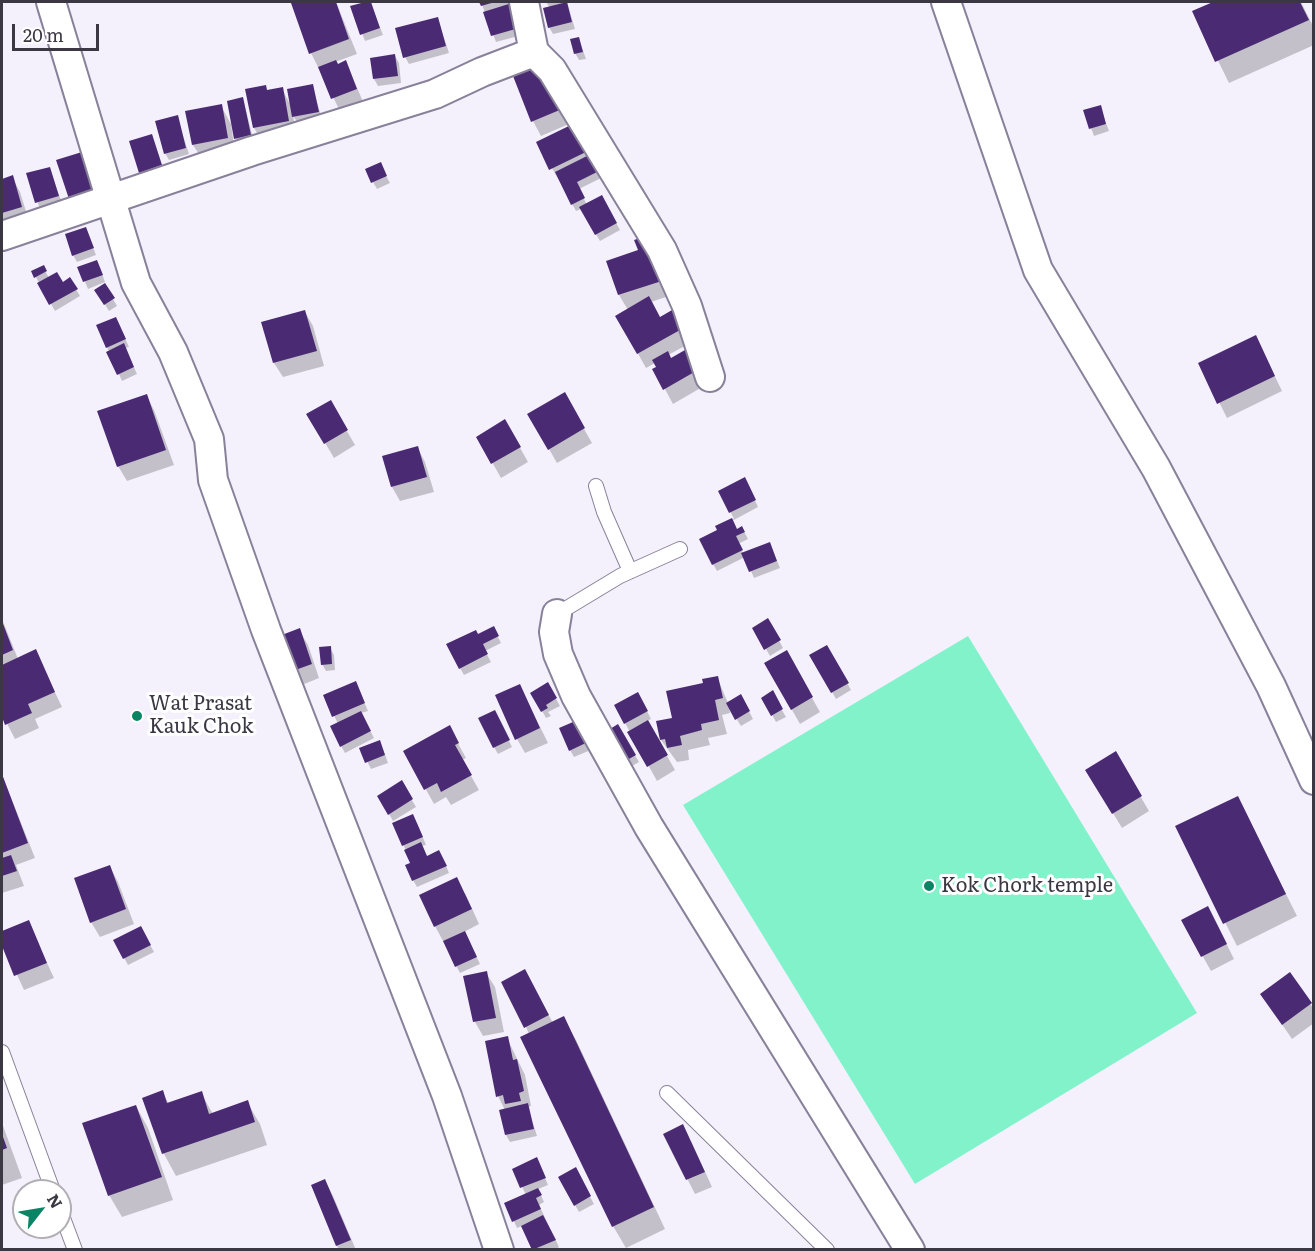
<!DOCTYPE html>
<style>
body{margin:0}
#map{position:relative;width:1315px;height:1251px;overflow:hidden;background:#f4f1fc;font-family:Literata,serif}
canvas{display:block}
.frame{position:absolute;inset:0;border:3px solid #3b3843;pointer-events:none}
.north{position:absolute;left:12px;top:1179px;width:60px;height:60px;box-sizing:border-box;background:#fff;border:2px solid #b1afb4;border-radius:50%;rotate:59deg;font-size:16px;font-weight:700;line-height:24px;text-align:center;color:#3b3843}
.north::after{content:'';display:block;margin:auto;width:21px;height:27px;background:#0b8465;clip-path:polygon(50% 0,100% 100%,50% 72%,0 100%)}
.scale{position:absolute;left:12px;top:24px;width:87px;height:27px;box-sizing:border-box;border:3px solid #3b3843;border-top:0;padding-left:8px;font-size:18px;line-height:21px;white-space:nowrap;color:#3b3843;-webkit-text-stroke:4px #fff;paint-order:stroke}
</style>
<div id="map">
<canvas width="1315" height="1251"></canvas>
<div class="frame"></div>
<div class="north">N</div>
<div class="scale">20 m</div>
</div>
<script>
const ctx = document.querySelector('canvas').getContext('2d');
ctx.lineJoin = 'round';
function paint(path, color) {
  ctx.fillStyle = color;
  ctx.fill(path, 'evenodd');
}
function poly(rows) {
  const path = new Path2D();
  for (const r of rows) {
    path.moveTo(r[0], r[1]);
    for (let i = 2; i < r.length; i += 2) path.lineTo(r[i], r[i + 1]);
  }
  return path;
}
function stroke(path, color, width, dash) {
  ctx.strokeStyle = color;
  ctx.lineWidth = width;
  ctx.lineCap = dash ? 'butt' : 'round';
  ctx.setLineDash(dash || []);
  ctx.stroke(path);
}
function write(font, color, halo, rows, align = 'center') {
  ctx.font = font + ' Literata,serif';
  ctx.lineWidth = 6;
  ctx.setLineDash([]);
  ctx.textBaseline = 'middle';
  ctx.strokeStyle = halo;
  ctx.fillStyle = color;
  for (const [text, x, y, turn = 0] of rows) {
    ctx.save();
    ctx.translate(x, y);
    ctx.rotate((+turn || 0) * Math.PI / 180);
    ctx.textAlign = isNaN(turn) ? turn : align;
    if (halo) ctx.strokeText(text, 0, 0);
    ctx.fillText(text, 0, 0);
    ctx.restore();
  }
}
const water = poly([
 [968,636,1197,1013,915,1184,683,805]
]);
const shadow = poly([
 [303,2,336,2,357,54,335,62,337,66,346,62,364,104,341,113,311,53,293,4],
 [370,2,383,35,365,41,352,7],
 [481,2,518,2,522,35,496,42],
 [546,2,567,2,575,29,553,34,549,27,550,8],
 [1217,2,1301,2,1314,28,1314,45,1229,83,1194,12],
 [438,19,449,53,409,64,405,57],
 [579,39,586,59,579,60,575,53],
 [395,56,399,63,401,83,378,86,374,79,372,59],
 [543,66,569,124,541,136,533,121],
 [312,85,322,119,298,123,293,116,297,135,263,143,254,128,246,91,268,92,282,89,290,104],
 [243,99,254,142,240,145,236,138],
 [221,106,231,124,235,153,202,159,193,145,187,112],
 [1100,107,1109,131,1094,136,1085,111],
 [177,117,189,154,169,160,165,153],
 [574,125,605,176,579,189,587,205,602,197,620,230,600,241,581,209,576,211,538,143],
 [151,136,164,172,144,179,141,172],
 [49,168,62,203,40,209,28,174],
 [382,169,390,183,377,189,373,182],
 [12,177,20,192,29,221,2,230,2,180],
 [86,229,96,255,77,262,73,255],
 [639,251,672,295,651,302,660,319,678,308,696,340,668,355,671,360,691,348,711,382,673,404,654,369,658,367,655,363,646,368,617,316,628,310,619,295],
 [43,267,49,278,62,284,70,279,80,296,55,311,33,272],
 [79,267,100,268,105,282,88,289],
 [105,285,117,306,109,311,96,290],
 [305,312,313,326,324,366,283,377,274,363,263,323],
 [119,325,129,347,125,348,137,374,122,381,107,347],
 [1263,352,1282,391,1227,418,1200,364],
 [564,394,592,443,557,463,529,414],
 [146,395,154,410,174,465,127,481,118,466],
 [330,402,355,445,334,458,308,414],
 [505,421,528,462,501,478,478,437],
 [417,447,425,462,434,492,400,501,392,487],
 [748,486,758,507,732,521,737,531,742,528,748,539,738,544,743,553,770,544,780,568,754,578,745,557,717,571,713,564,719,531,717,527,734,519,720,491],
 [2,619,18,659,35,651,62,707,35,719,39,728,15,739,2,714],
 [768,620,783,648,770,656,754,628],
 [493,628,501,643,485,651,491,662,464,675,460,668,478,636],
 [299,630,308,645,319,678,297,687,288,672],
 [827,647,851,690,836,699,811,655],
 [330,648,334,655,335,670,326,671,322,664],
 [786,652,820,712,800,724,766,664],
 [717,677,728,703,741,696,753,719,741,726,729,707,730,713,722,715,727,734,708,738,710,745,688,750,689,760,677,762,661,740,674,719,704,684],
 [548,684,560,706,548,712,551,716,546,718,532,693],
 [520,686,548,743,525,753,517,739],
 [359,690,368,711,361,713,374,738,345,753,341,746,338,724,325,696],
 [772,693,786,717,776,722,763,698],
 [638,694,651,719,647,721,675,770,657,781,625,723],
 [498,719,512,747,498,754,494,747],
 [618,726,639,762,625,770],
 [449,727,466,758,462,760,479,790,451,805,446,797,434,804,405,752],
 [583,727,593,749,574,757,570,750],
 [361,749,383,749,388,763,371,769],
 [1115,753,1149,811,1122,828,1087,770],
 [2,775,35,858,16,865,24,886,2,893],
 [401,782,416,807,393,821,379,796],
 [1238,798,1297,916,1237,946,1177,827],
 [417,823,426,845,421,846,427,858,443,859,449,873,417,887,413,880,412,864,394,824],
 [110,867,118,882,134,924,100,937,91,922],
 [465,893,479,924,464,932,480,964,460,973,435,926],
 [1183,921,1216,923,1234,959,1211,971],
 [28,922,54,978,24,990,2,942,2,933],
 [141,928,154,952,128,965,115,941],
 [486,973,495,987,504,1032,483,1036,475,1022],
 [1289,975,1314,1009,1314,1023,1292,1039,1262,995],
 [533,986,553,1023,563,1018,576,1040,665,1229,626,1248,613,1226,526,1027],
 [507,1038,525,1075,531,1106,528,1107,537,1136,510,1142,506,1135,505,1110,498,1096],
 [162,1092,169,1104,201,1093,213,1114,247,1102,260,1124,267,1145,176,1176,164,1154,144,1099],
 [136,1106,148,1128,173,1200,122,1217,109,1195],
 [2,1123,22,1178,2,1185],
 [665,1135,691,1141,712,1187,695,1194],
 [540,1166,548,1185,538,1189,544,1202,539,1205,559,1247,555,1250,534,1250,522,1226,517,1228,506,1204,526,1195,514,1170],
 [575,1169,594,1204,579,1212,560,1178],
 [325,1181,333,1196,356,1250,340,1250,337,1246,313,1186]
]);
const building = poly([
 [296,2,336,2,349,39,309,54,291,3],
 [365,2,371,2,380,28,360,35,350,6],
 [479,2,495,2,481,6],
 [567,2,572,22,548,28,543,8],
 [1213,2,1300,2,1309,20,1215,62,1192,11],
 [512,3,519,28,491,36,483,12],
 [438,17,446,46,403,58,395,28],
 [579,37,583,52,574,54,570,39],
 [395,54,398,76,373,79,370,58],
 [336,60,338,64,346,60,357,89,331,99,318,67],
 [543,65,562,109,531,122,513,76],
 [313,84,319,112,292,117,287,89],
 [266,85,267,90,283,87,289,121,253,128,245,89],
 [243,97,251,135,234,139,227,101],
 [222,104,228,138,192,145,185,111],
 [1101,105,1106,124,1089,129,1083,110],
 [178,115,186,148,164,154,155,121],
 [575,123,588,151,549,170,536,142],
 [152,134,162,165,139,173,129,141],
 [82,152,94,191,69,199,56,160],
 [595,152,603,169,577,182,585,198,571,205,555,172],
 [381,162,387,176,371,183,365,169],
 [50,167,59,196,35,203,26,173],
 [13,175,22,207,2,213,2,179],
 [602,195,617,223,595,235,579,207],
 [86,227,94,248,72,256,65,234],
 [649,235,665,280,618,295,606,261,638,250,634,240],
 [97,260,103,275,83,282,77,267],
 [44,265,47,271,34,278,31,271],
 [57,272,63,282,70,277,78,289,49,305,37,283],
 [105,283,115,298,104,305,94,290],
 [649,296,660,317,679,306,689,325,637,354,615,316],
 [305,310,317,351,273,363,261,322],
 [116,317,126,339,106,348,96,325],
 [1256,335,1275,376,1217,404,1198,363],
 [124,343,134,367,117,375,106,352],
 [692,346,703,367,663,390,652,369,656,367,652,360,668,351,671,358],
 [565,392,585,428,548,450,527,414],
 [147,394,166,450,117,467,97,411],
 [331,400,348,430,324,444,306,414],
 [505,419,521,447,491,464,476,437],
 [418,446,427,477,391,487,382,456],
 [745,477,756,500,729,513,718,491],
 [732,518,737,529,742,526,745,532,736,536,743,550,712,565,699,539,717,530,715,526],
 [770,542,777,561,749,572,741,553],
 [768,618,781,640,764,650,752,628],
 [2,621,13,650,2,655],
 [494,626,499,636,483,644,488,654,459,669,446,644,476,630,478,634],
 [300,628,312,664,287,673,274,638],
 [827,645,849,683,831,693,809,655],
 [331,646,332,664,321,665,319,647],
 [36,649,55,692,28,704,32,713,5,725,2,717,2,665],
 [787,650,813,697,791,710,764,663],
 [718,676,723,698,715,700,719,720,701,724,702,730,680,736,682,745,667,748,665,739,660,740,656,721,672,718,666,691,703,683,702,679],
 [356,681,365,703,332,717,323,695],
 [548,682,557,698,546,705,548,708,541,712,530,693],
 [520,684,540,728,515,740,495,695],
 [773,690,783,709,771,716,761,698],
 [638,692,648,711,624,724,614,705],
 [741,694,750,711,735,720,726,703],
 [495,710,510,740,493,748,478,718],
 [361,711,371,731,340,747,330,726],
 [580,719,590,741,569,751,559,728],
 [648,720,668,755,647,767,627,732],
 [618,724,636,755,620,764,602,734],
 [450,725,459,743,455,745,472,775,441,792,437,783,424,790,403,751],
 [380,740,385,755,365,763,359,748],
 [1116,751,1142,796,1112,814,1085,770],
 [2,774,28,843,2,853],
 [402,780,413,799,388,815,377,796],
 [1238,796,1286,894,1223,924,1175,826],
 [413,814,423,837,402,846,392,823],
 [421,842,427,856,439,850,447,866,412,881,405,865,410,863,404,850],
 [11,855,17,871,2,876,2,858],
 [110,865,126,909,90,923,74,878],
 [457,877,472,909,434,927,419,895],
 [1208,906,1227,944,1201,957,1181,920],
 [29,920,47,963,14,976,2,946,2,931],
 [141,926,151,945,123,959,113,940],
 [465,931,477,957,455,967,443,941],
 [525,969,549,1015,524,1028,501,982],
 [487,971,496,1018,473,1022,463,976],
 [1290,972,1312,1003,1282,1025,1260,994],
 [564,1016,654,1207,612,1227,520,1037],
 [508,1036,513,1060,517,1059,524,1091,519,1093,521,1101,505,1104,503,1095,496,1097,485,1041],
 [163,1090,167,1103,202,1091,209,1114,248,1100,255,1122,162,1154,142,1098],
 [528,1103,534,1129,505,1135,499,1110],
 [136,1105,162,1177,108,1196,82,1123],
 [683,1124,705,1172,686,1180,663,1134],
 [2,1134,7,1148,2,1150],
 [537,1157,546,1178,520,1188,512,1169],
 [576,1167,591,1196,574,1206,558,1177],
 [325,1179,351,1240,336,1246,311,1185],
 [538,1188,542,1195,536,1198,541,1209,512,1222,504,1203],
 [543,1215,556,1240,532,1250,521,1226]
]);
const service = poly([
 [596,486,604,512,630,571],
 [557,614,620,576,680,549],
 [2,1052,53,1191],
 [667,1093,827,1250],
 [60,1210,75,1250]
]);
const minor = poly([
 [51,2,136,283,173,352,209,439,213,480,266,630,447,1096,499,1250],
 [524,2,534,52,552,70,662,250,687,306,710,377],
 [946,2,1038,270,1156,468,1271,686,1314,780],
 [2,236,252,151,435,94,482,72,534,52],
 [557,614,554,632,558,654,576,696,649,827,910,1250]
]);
const markers = [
 [137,716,6,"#0b8465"],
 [929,886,6,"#0b8465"]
];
const poiNames = [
 ["Wat Prasat",149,704],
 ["Kauk Chok",149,727],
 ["Kok Chork temple",941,886]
];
paint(water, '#82f2ca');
paint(shadow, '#0003');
paint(building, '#4a2b73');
stroke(service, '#89819a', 16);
stroke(minor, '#89819a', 32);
stroke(service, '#fff', 14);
stroke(minor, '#fff', 28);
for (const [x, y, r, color] of markers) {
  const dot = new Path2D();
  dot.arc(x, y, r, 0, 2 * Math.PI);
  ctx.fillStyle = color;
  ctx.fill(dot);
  stroke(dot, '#fff', 2);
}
write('20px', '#3b3843', '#fff', poiNames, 'left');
</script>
